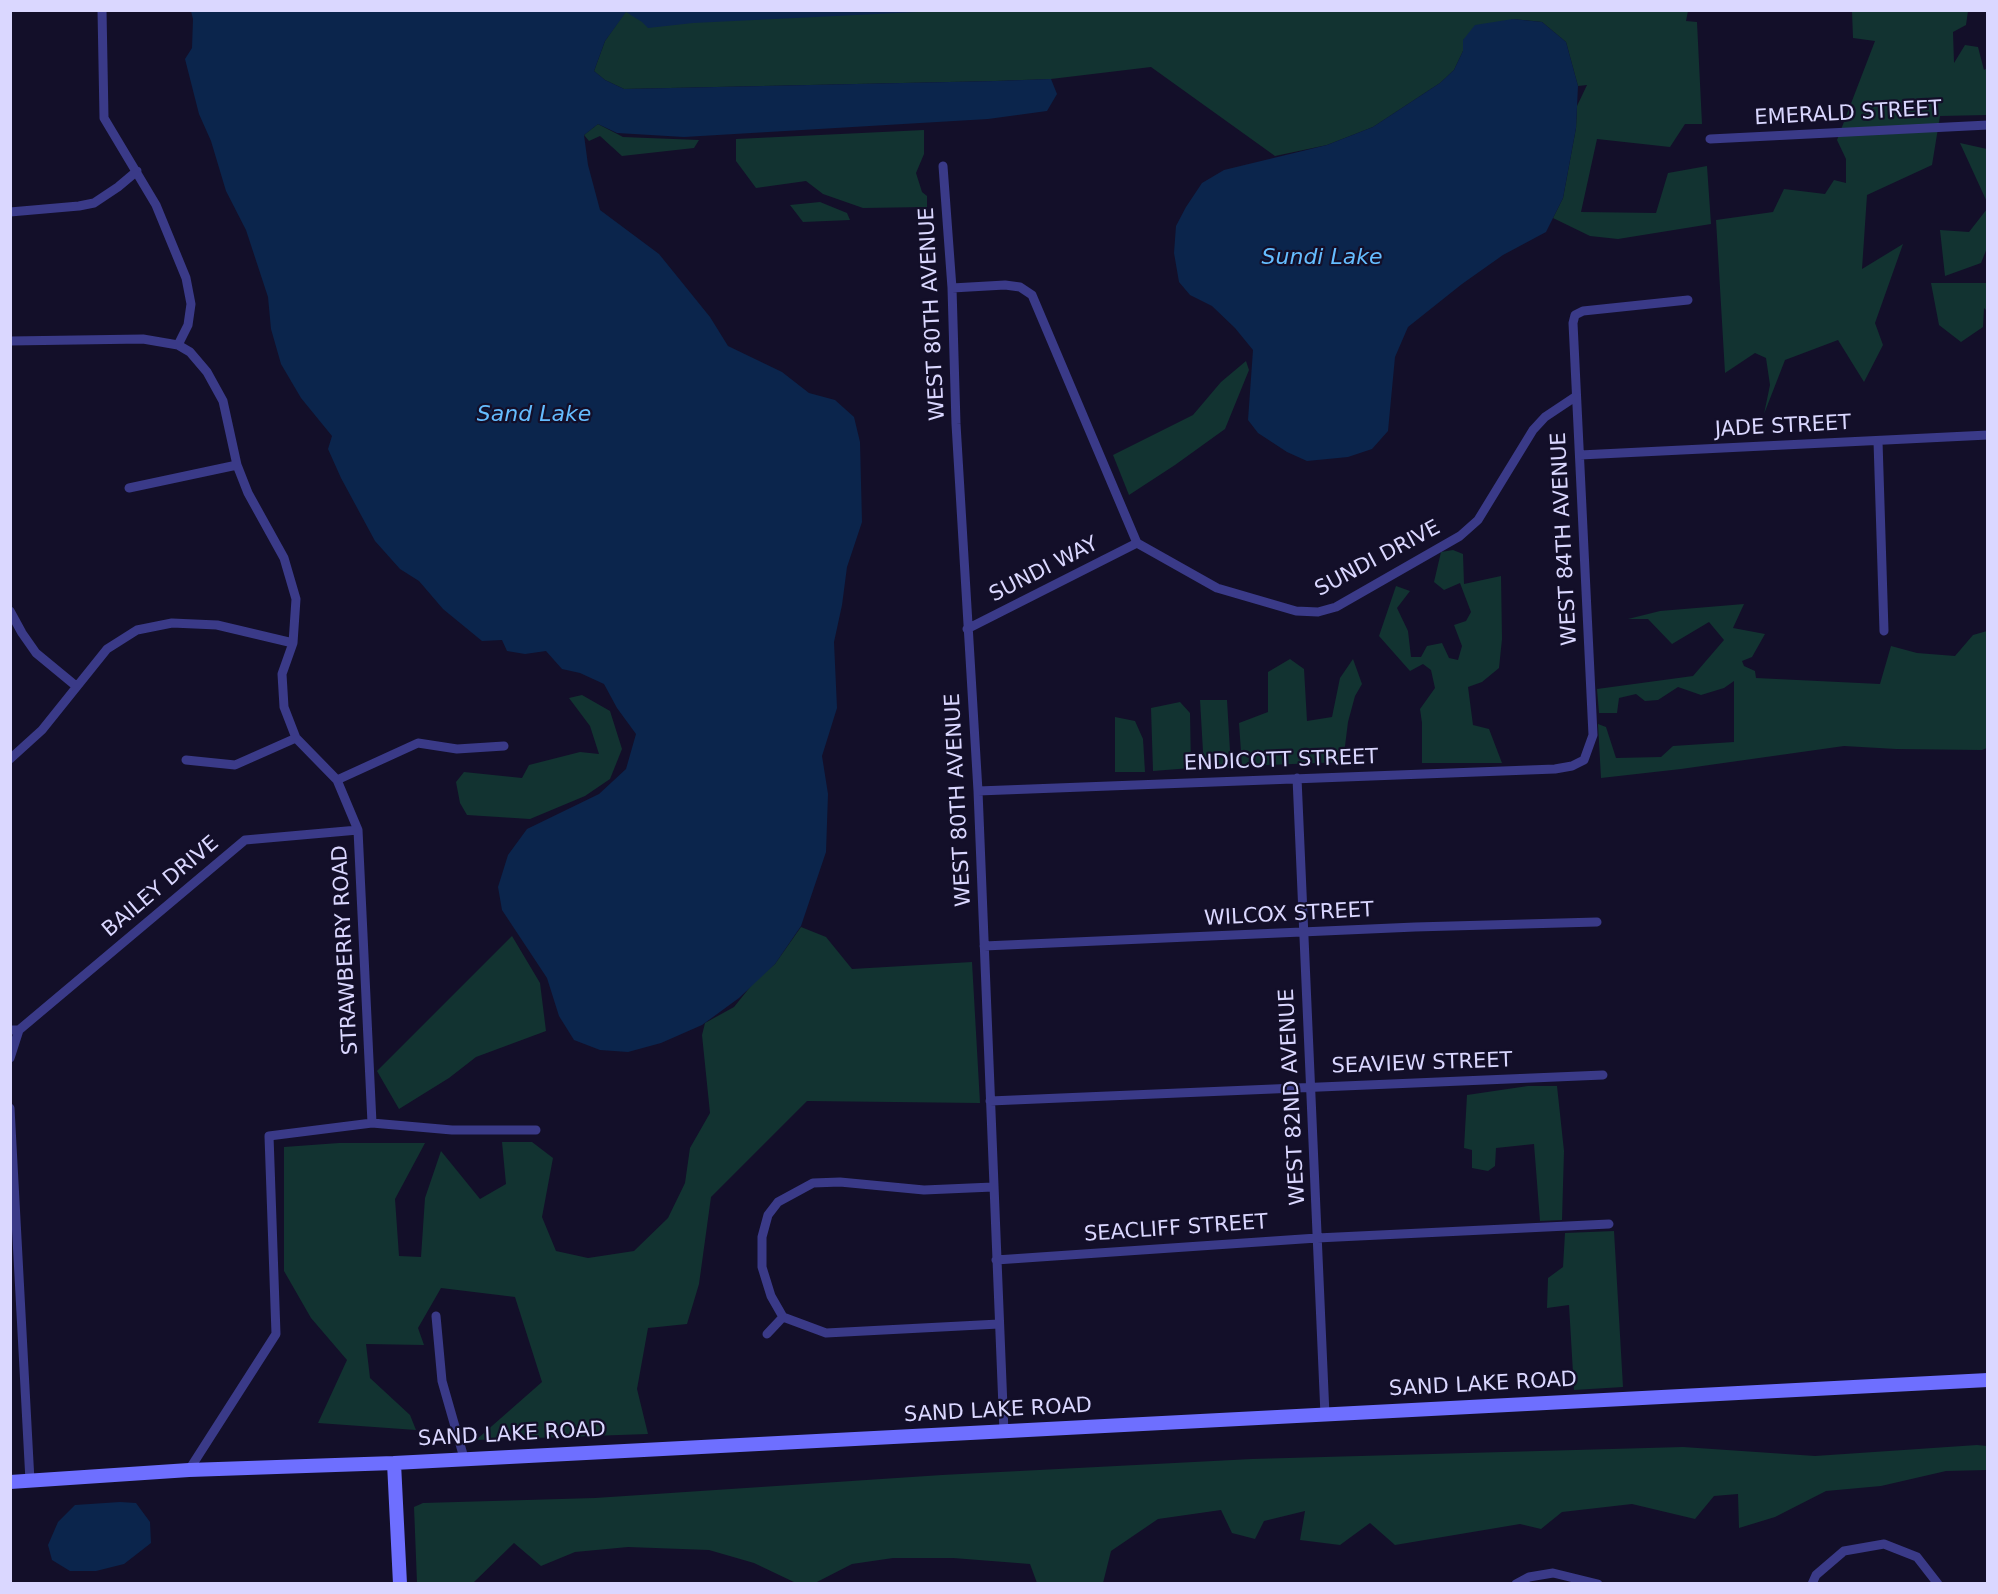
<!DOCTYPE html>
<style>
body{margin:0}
#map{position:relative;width:1998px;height:1594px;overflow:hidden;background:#130f29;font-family:"DejaVu Sans",sans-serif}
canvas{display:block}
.frame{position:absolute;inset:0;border:12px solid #dad7ff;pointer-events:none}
</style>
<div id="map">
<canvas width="1998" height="1594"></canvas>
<div class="frame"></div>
</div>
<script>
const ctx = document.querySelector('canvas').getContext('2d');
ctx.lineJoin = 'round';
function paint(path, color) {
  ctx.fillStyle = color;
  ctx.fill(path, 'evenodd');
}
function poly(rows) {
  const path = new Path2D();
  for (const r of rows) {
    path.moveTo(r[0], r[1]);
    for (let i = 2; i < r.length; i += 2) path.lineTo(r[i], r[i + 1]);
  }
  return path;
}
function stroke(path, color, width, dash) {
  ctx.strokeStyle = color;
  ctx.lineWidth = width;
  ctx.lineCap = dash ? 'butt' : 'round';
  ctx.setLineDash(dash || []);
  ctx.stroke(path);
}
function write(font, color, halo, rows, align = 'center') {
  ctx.font = font + ' "DejaVu Sans",sans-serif';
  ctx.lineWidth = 4.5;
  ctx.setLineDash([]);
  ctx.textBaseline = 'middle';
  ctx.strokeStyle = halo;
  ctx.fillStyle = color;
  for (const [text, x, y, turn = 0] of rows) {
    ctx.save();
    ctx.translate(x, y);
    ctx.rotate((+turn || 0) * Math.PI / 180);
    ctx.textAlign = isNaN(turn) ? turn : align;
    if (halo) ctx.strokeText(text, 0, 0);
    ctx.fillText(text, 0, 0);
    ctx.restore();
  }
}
const green = poly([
 [626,11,1688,11,1686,21,1697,22,1702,124,1685,124,1670,147,1597,139,1581,212,1656,213,1668,173,1707,166,1711,224,1618,239,1590,236,1553,218,1563,198,1576,128,1577,106,1587,85,1578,86,1566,42,1542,22,1513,19,1463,40,1463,51,1454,70,1440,83,1373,127,1327,145,1275,156,1151,67,1051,79,996,81,624,89,605,80,594,71,605,41],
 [1852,11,1968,11,1966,25,1953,32,1954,63,1965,45,1978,47,1984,70,1987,68,1987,115,1940,116,1932,165,1867,195,1862,269,1903,244,1875,323,1883,345,1864,382,1838,340,1785,360,1764,414,1770,385,1766,358,1755,353,1725,373,1716,220,1773,212,1784,189,1825,194,1834,180,1846,183,1846,159,1837,140,1875,41,1853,38],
 [598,124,623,137,699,140,694,148,622,156,600,136,589,141,584,135],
 [924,130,924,154,916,173,922,192,927,196,927,207,863,208,823,194,806,181,756,188,736,161,736,139],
 [1960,143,1987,149,1987,202],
 [820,202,847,213,850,220,803,222,790,205],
 [1987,209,1987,248,1981,263,1945,276,1940,230,1969,232],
 [1931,283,1987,283,1987,311,1984,308,1983,327,1961,342,1939,325],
 [1246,361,1249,370,1225,429,1175,465,1129,495,1113,455,1193,415,1221,382],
 [1453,550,1463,554,1464,584,1501,576,1502,639,1499,668,1482,682,1468,687,1473,725,1489,729,1502,763,1422,763,1422,723,1420,709,1435,688,1431,670,1423,664,1410,671,1379,636,1396,586,1410,591,1397,608,1408,631,1411,657,1421,657,1427,646,1442,643,1449,658,1458,660,1462,646,1454,625,1466,621,1471,612,1460,583,1444,590,1434,582,1441,552],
 [1744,604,1733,628,1765,634,1752,657,1742,661,1744,666,1755,671,1756,678,1880,684,1891,646,1917,653,1955,656,1973,635,1987,631,1987,748,1982,750,1896,749,1844,746,1681,769,1601,778,1598,724,1606,727,1616,758,1661,757,1673,746,1734,742,1734,681,1724,688,1701,695,1678,687,1658,700,1645,701,1636,694,1619,698,1617,713,1599,713,1597,689,1693,676,1724,640,1709,622,1672,644,1648,619,1628,619,1660,611],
 [1290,659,1304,669,1307,721,1332,717,1340,678,1353,659,1362,684,1355,696,1348,722,1343,762,1242,766,1239,723,1268,712,1268,672],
 [582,695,610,711,622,749,610,779,585,796,530,819,467,815,460,803,456,782,464,772,522,778,529,765,580,752,599,754,590,726,569,698],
 [1200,700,1227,700,1231,768,1204,769],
 [1180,702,1190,713,1191,768,1153,771,1151,708],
 [1115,717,1135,721,1143,739,1145,772,1115,772],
 [801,927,826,937,852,969,972,962,980,1103,807,1101,711,1197,699,1284,687,1324,648,1328,637,1389,648,1434,476,1440,542,1382,515,1297,441,1288,418,1328,424,1345,366,1344,370,1378,410,1415,416,1430,318,1423,347,1360,311,1318,284,1271,284,1147,339,1143,425,1143,395,1199,399,1256,421,1257,425,1198,441,1151,480,1199,506,1184,502,1142,532,1142,553,1158,542,1217,556,1251,588,1258,634,1251,668,1218,685,1183,690,1148,710,1113,702,1035,705,1023,734,1007,755,981,775,964],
 [512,936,540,983,546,1031,476,1057,449,1078,399,1109,377,1071],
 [1528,1086,1557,1086,1564,1151,1562,1220,1540,1221,1534,1144,1496,1148,1495,1166,1488,1171,1472,1168,1472,1150,1464,1148,1467,1095],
 [1614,1231,1623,1387,1574,1390,1569,1305,1547,1308,1548,1278,1563,1267,1565,1233],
 [1977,1445,1987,1446,1987,1470,1946,1471,1881,1486,1826,1491,1775,1517,1739,1528,1738,1494,1714,1496,1695,1519,1632,1504,1562,1512,1541,1529,1520,1524,1395,1545,1370,1523,1340,1545,1300,1540,1305,1511,1264,1521,1255,1539,1232,1533,1221,1510,1158,1519,1111,1551,1103,1583,1037,1583,1030,1564,953,1558,893,1558,852,1564,815,1583,796,1583,754,1563,709,1550,628,1547,575,1552,541,1566,514,1543,473,1583,417,1583,414,1507,423,1503,595,1498,942,1475,1252,1459,1683,1447,1815,1456]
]);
const water = poly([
 [938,11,693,23,648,28,642,22,626,12,605,41,594,71,605,80,624,89,996,81,1051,79,1057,94,1047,111,988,119,684,137,617,133,598,124,584,135,588,165,600,210,659,254,710,317,728,346,782,372,809,393,835,400,854,417,860,442,862,522,847,567,842,605,834,642,837,708,822,756,828,794,826,852,801,926,775,964,739,998,702,1025,661,1043,628,1052,600,1050,574,1040,559,1016,547,978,502,910,498,887,508,855,527,829,599,794,626,769,636,734,617,708,604,684,580,673,562,669,546,651,525,654,507,651,502,640,482,641,443,609,419,581,400,569,375,541,341,478,328,449,332,436,301,398,281,364,271,329,268,297,246,230,226,191,211,141,199,114,185,59,192,48,193,19,191,11],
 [1513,19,1542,22,1566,42,1578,86,1576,128,1563,198,1546,232,1503,255,1462,284,1408,327,1395,357,1388,431,1372,449,1348,457,1307,461,1287,452,1258,433,1248,420,1253,350,1235,328,1212,306,1190,295,1179,282,1174,253,1176,226,1186,207,1202,183,1224,170,1327,145,1373,127,1440,83,1454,70,1463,51,1463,40,1475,25],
 [120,1502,136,1503,150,1522,151,1543,124,1564,96,1571,70,1571,52,1560,48,1545,58,1522,75,1505]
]);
const street = poly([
 [102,10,104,118,156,205,186,278,191,304,188,325,178,345],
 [1710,139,1988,125],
 [943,166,952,288,956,424,978,791,1004,1432],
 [10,212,79,206,94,203,118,187,137,171],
 [952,288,1005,285,1020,287,1032,295,1137,543,1217,588,1296,611,1318,612,1336,607,1460,536,1478,520,1533,430,1545,417,1575,397],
 [10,341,143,339,178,345,190,352,207,372,223,401,237,465,248,493,284,558,296,599,293,643,282,674,284,707,296,738,337,780,358,830,372,1123],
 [1878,441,1884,631],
 [1580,455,1988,435],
 [129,488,237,465],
 [10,611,22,633,36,653,76,686],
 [967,629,1137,543],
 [10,759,42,730,107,649,137,630,172,623,217,625,293,643],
 [186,760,235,765,296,738],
 [1297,778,1325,1415],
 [337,780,418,743,457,749,504,746],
 [978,791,1555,769,1572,766,1584,760,1593,735,1573,323,1575,315,1583,311,1688,300],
 [984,946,1415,927,1597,922],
 [10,1030,19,1030,245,840,358,830],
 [10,1058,19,1030],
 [990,1101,1603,1075],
 [10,1108,30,1481],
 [993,1187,924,1190,840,1182,813,1183,778,1202,768,1215,762,1237,762,1267,771,1296,783,1317,826,1333,999,1324],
 [996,1260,1317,1238,1609,1224],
 [436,1316,442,1381,464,1458],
 [767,1334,783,1317],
 [189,1470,276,1334,269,1136,372,1123,452,1130,536,1130],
 [1516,1584,1529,1577,1553,1573,1598,1584],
 [1812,1584,1816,1575,1844,1551,1884,1544,1917,1557,1938,1584]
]);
const secondary = poly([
 [394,1463,400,1584],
 [10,1482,189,1470,394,1463,1988,1380]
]);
const streetNames = [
 ["EMERALD STREET",1848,114,-3],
 ["WEST 80TH AVENUE",933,314,-93],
 ["JADE STREET",1783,427,-3],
 ["WEST 84TH AVENUE",1565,539,-93],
 ["SUNDI DRIVE",1378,559,-28],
 ["SUNDI WAY",1044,570,-27],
 ["ENDICOTT STREET",1281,761,-2],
 ["WEST 80TH AVENUE",959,800,-93],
 ["BAILEY DRIVE",161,887,-40],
 ["WILCOX STREET",1289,915,-3],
 ["STRAWBERRY ROAD",346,950,-93],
 ["SEAVIEW STREET",1422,1064,-2],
 ["WEST 82ND AVENUE",1293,1097,-93],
 ["SEACLIFF STREET",1176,1229,-4],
 ["SAND LAKE ROAD",1483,1385,-3],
 ["SAND LAKE ROAD",998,1411,-3],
 ["SAND LAKE ROAD",512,1435,-3]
];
const waterNames = [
 ["Sundi Lake",1322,258],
 ["Sand Lake",534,415]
];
paint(green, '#123331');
paint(water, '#0b254c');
stroke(street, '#3a3a88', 9);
stroke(secondary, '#6e6fff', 14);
write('21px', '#dad7ff', '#130f29', streetNames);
write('italic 22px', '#65bdff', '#130f29', waterNames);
</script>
